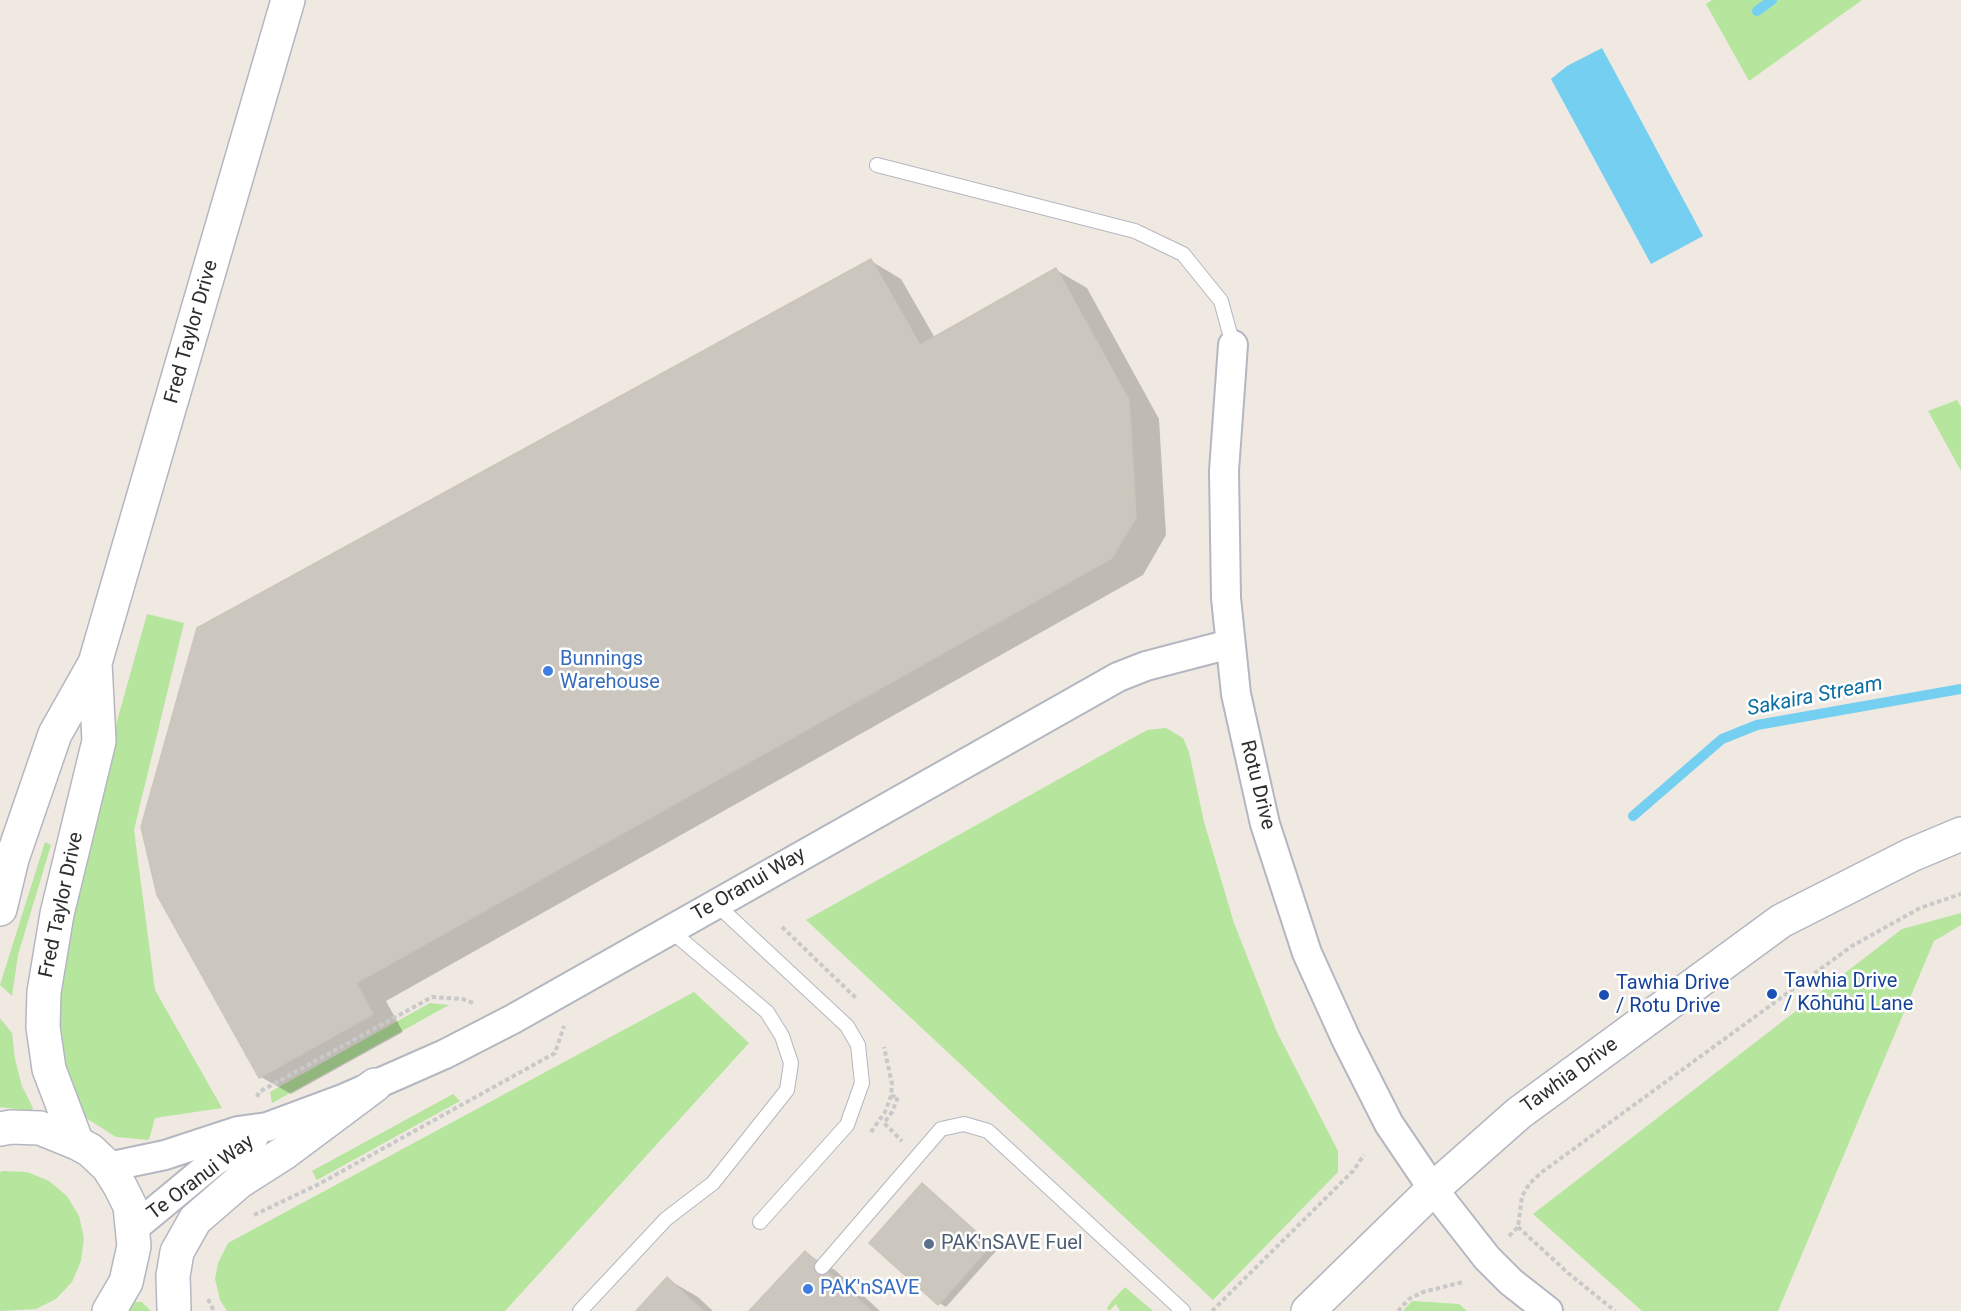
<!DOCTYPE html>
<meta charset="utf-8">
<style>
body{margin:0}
canvas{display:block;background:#efe9e1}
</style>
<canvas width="1961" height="1311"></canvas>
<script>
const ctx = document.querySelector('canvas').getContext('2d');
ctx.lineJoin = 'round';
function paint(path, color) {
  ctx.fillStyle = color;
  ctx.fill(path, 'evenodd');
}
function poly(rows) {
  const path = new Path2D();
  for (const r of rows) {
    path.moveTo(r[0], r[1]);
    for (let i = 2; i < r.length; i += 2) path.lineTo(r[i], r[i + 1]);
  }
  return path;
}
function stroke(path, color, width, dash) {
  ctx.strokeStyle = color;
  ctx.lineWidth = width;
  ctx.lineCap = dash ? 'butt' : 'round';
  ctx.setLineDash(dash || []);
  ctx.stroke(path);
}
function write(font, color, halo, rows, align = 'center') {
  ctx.font = font + ' Roboto,sans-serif';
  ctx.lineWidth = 5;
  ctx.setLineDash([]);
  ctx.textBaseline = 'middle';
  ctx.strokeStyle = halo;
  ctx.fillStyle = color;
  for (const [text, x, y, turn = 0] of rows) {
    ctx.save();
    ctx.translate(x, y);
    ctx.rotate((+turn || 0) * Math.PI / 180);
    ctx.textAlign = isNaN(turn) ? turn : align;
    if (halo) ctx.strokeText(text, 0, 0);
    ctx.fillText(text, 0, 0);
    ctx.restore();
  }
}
const green = poly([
 [1712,0,1862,0,1749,81,1706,4],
 [1957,400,1961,407,1961,471,1928,411],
 [147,614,184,623,134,830,155,990,222,1108,155,1118,149,1140,116,1137,86,1118,63,1072,56,984,89,821],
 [1166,728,1183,738,1189,752,1204,822,1234,923,1276,1030,1338,1151,1338,1172,1213,1300,806,920,1147,730],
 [45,842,51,845,18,955,12,996,0,985],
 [1961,913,1961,925,1934,941,1778,1311,1642,1311,1533,1214,1902,929],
 [694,992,749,1043,505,1311,227,1311,220,1300,215,1279,218,1263,228,1243],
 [430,1003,449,1005,272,1103,270,1092],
 [0,1018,12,1033,15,1059,22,1086,33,1108,31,1111,0,1107],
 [453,1094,460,1101,317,1180,312,1171],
 [3,1171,27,1172,49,1181,67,1196,79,1216,84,1238,81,1261,72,1282,56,1299,36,1309,0,1311,0,1172],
 [1125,1287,1153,1311,1120,1311,1116,1304,1109,1311,1107,1308,1112,1301],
 [1412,1301,1459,1304,1467,1311,1403,1311],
 [135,1302,142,1302,151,1311,125,1311]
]);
const water = poly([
 [1602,48,1703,236,1651,264,1551,79,1567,66]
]);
const shadow = poly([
 [871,261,901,279,935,338,1056,270,1087,288,1159,419,1166,535,1143,575,386,1001,403,1032,291,1094,261,1077],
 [922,1185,997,1250,946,1307,939,1303],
 [805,1253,835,1270,880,1311,751,1311],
 [667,1279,698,1297,713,1311,638,1311]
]);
const stream = poly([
 [1757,11,1772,0],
 [1633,816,1722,739,1757,725,1961,689]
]);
const building = poly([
 [871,259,920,345,1056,268,1129,400,1136,517,1112,558,356,983,373,1014,259,1078,157,895,141,827,197,628,871,259],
 [922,1183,991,1245,938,1305,869,1243,922,1183],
 [805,1251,871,1311,749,1311,805,1251],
 [667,1277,703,1311,636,1311,667,1277]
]);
const path = poly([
 [782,927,857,999],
 [891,1096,898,1097,892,1112,884,1123,902,1141],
 [257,1097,259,1092,432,997,463,999,473,1003],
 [871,1132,885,1112,891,1096,892,1084,884,1047],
 [254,1215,319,1184,555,1053,564,1026],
 [1518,1227,1568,1273,1615,1311],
 [1509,1236,1518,1227,1522,1196,1530,1183,1542,1172,1852,946,1920,908,1961,894],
 [208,1299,214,1311],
 [1212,1311,1353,1171,1364,1155],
 [1398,1311,1409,1299,1423,1292,1463,1282]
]);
const service = poly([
 [877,165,1135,231,1183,254,1221,301,1233,345],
 [716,904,847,1026,858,1045,862,1083,847,1125,760,1222],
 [822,1267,941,1129,964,1124,988,1131,1183,1311],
 [580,1311,666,1219,713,1183,787,1090,791,1063,782,1036,767,1012,670,930]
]);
const minor = poly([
 [1233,345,1224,471,1226,598,1236,694,1265,824,1307,953,1346,1039,1389,1124,1433,1189,1487,1258,1511,1282,1548,1311],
 [108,1167,165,1155,238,1131,267,1127,345,1098,445,1054,513,1019,1118,677,1146,666,1230,644],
 [134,1228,215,1161,254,1137]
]);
const tertiary = poly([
 [1308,1311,1433,1189,1519,1113,1781,921,1911,855,1961,834]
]);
const secondary = poly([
 [0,909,12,859,55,734,95,663,288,0],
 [0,1129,11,1127,40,1128,77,1143,90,1150,108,1167,120,1186,130,1206,134,1246,126,1282,109,1311],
 [77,1143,49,1069,43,1027,44,992,57,914,99,741,95,663],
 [174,1308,173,1276,177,1252,195,1220,240,1181,284,1153,375,1085]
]);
const markers = [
 [548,671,6,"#3f7fe0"],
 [1772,994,6,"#1a4fb4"],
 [1604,995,6,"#1a4fb4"],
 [929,1244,6,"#5c6f8a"],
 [808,1289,6,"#3f7fe0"]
];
const streetNames = [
 ["Fred Taylor Drive",192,332,-74],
 ["Rotu Drive",1257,785,76],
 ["Te Oranui Way",749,885,-30],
 ["Fred Taylor Drive",62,905,-78],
 ["Tawhia Drive",1570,1076,-36],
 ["Te Oranui Way",201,1178,-37]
];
const shopNames = [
 ["Bunnings",560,660],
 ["Warehouse",560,683],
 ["PAK'nSAVE",820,1289]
];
const transitNames = [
 ["Tawhia Drive",1784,982],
 ["/ Kōhūhū Lane",1784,1005],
 ["Tawhia Drive",1616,984],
 ["/ Rotu Drive",1616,1007]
];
const serviceNames = [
 ["PAK'nSAVE Fuel",941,1244]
];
const waterNames = [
 ["Sakaira Stream",1815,697,-11]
];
paint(green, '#b6e59e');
paint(water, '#75cff0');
paint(shadow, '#0003');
stroke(stream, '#75cff0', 10);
paint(building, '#cbc7bf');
stroke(building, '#cbc5ba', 1.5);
stroke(service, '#b4b7c1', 16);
stroke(minor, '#b4b7c1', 32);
stroke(tertiary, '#b4b7c1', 36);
stroke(secondary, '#b4b7c1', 36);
stroke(path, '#c9c9c9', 4, [4.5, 3]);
stroke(service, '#fff', 14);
stroke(minor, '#fff', 28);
stroke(tertiary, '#fff', 33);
stroke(secondary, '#fff', 33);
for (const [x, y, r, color] of markers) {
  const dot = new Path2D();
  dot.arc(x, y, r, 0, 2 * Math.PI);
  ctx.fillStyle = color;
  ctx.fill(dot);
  stroke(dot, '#fff', 2);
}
write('20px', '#2e2e2e', '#fff', streetNames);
write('20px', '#366cbe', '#fff', shopNames, 'left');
write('20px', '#164399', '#fff', transitNames, 'left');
write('20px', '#4e5e75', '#fff', serviceNames, 'left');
write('italic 21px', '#0d6fa3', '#fff', waterNames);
</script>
